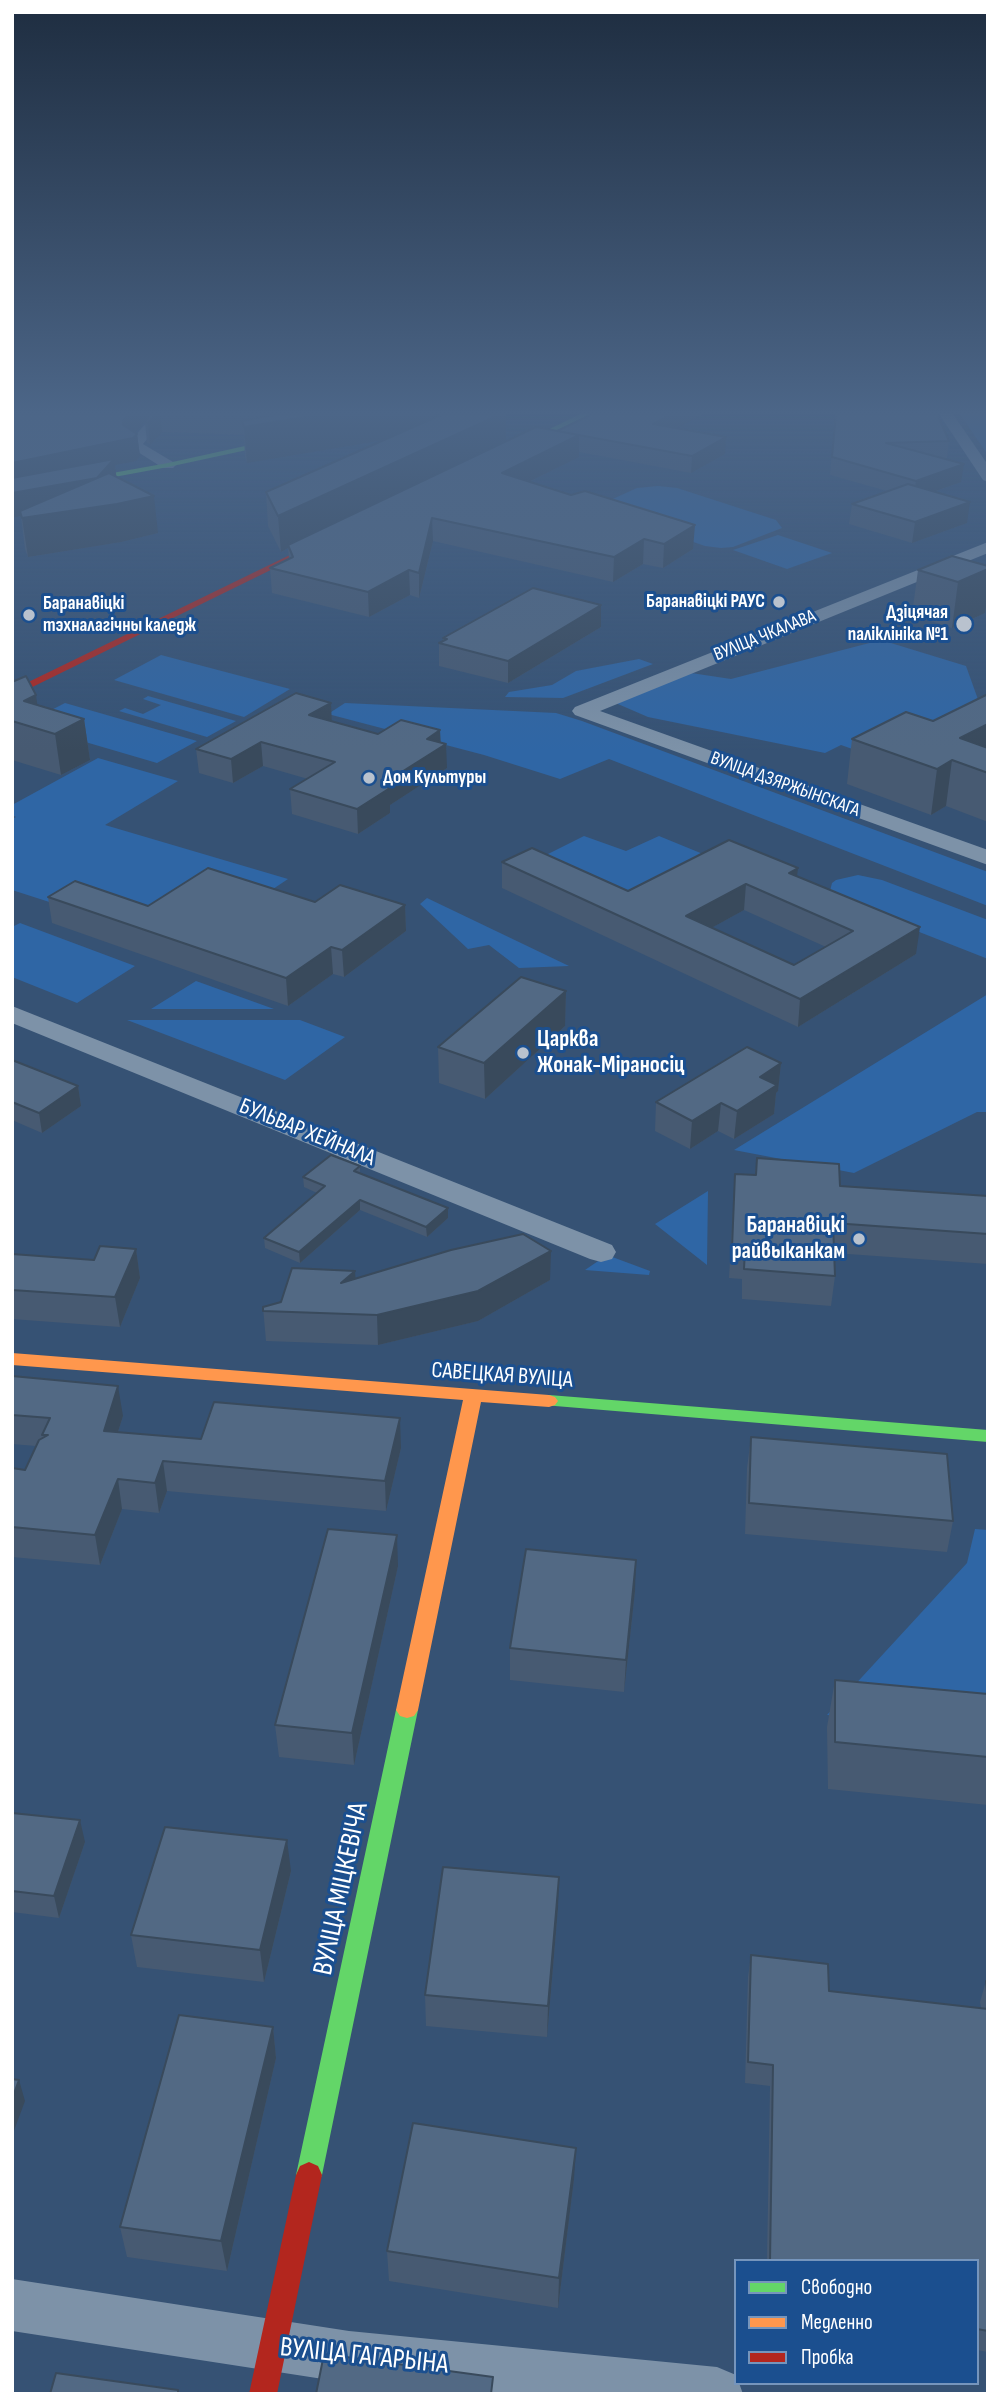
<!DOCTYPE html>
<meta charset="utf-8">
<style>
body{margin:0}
#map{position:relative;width:1000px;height:2406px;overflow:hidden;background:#365274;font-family:"Sofia Sans Condensed",sans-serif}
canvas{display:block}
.frame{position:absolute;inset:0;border:14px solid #fff;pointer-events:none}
.legend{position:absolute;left:734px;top:2259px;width:245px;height:126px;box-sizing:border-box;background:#1b4f8f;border:2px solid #7695bc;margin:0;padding:9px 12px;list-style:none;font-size:21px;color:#fff}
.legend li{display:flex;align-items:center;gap:14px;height:35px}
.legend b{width:35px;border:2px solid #7695bc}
</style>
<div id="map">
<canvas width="1000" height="2406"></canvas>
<div class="frame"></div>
<ul class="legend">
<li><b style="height:9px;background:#63d668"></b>Свободно</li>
<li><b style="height:9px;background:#ff974d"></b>Медленно</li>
<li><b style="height:9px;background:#b3261e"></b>Пробка</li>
</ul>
</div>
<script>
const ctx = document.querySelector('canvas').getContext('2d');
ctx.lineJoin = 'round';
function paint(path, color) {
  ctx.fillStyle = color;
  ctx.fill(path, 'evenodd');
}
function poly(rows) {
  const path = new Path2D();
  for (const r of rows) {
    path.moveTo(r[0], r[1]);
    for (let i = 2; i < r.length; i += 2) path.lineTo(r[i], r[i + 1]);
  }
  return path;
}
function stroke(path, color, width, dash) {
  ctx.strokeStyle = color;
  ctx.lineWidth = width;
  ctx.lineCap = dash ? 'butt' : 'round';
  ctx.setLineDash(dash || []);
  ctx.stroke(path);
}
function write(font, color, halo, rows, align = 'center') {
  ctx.font = font + ' "Sofia Sans Condensed",sans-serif';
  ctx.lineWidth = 6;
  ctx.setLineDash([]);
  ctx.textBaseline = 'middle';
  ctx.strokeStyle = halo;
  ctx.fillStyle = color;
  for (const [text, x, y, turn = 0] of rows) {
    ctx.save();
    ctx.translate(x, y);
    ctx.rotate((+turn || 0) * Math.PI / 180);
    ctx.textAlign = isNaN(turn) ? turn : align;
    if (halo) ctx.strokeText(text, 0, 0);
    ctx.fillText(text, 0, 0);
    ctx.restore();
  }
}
const green = poly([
 [960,414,988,414,988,455,970,429],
 [658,486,677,488,776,520,782,528,733,547,721,548,705,546,610,513,606,502,637,488],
 [778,535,832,553,787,569,733,550],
 [881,640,966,666,980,705,864,753,841,745,825,753,648,717,611,701,691,673,731,679],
 [161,655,290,689,244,717,114,680],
 [639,659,653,664,563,698,505,697,509,692,552,685,576,671],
 [148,696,236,721,207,737,119,711,125,708,143,714,161,705,143,699],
 [65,703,197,741,157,763,24,724],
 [345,703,556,713,582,721,988,872,988,906,609,759,560,779,484,755,328,714],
 [98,758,178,781,105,825,288,879,252,903,149,927,68,908,12,890,12,819,16,817,12,815,12,805],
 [584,836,626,851,659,836,720,861,626,910,526,865],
 [858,875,882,880,988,920,988,959,843,902,830,891,832,883,836,880],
 [427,898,569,966,519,968,489,945,468,949,420,904],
 [20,923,135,966,77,1003,12,977,12,927],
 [196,981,274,1009,151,1009],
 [988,994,988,1112,977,1112,854,1173,734,1150],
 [127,1020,300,1020,345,1037,285,1080],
 [708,1191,707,1265,655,1224],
 [607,1255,650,1271,649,1275,585,1270],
 [975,1529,988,1530,988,1729,827,1715,967,1563]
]);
const street = poly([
 [154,414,169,414,143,444,173,462,176,465,173,468,163,468,127,445,154,414],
 [939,414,953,414,988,465,988,482,983,480,939,414],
 [988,542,988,553,600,711,988,850,988,865,575,715,572,711,575,707,988,542],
 [12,1006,612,1245,616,1252,612,1259,601,1262,590,1259,12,1023,12,1006],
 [12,2279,349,2331,717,2367,736,2375,736,2383,739,2383,743,2394,453,2394,349,2383,12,2331,12,2279]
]);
const fast = poly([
 [580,414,590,414,508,455,501,453,580,414],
 [295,435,298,439,168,467,12,496,12,491,168,463,295,435],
 [549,1395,988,1430,988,1442,543,1405,540,1401,543,1397,549,1395],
 [407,1702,414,1704,418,1710,322,2175,318,2184,309,2188,300,2184,296,2175,396,1710,400,1704,407,1702]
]);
const slow = poly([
 [12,1353,549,1395,555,1397,558,1401,555,1405,549,1407,481,1402,418,1710,414,1716,407,1718,400,1716,396,1710,463,1400,12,1365,12,1353]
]);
const jam = poly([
 [331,535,338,537,12,697,12,690,331,535],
 [309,2162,318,2166,322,2175,277,2394,249,2394,296,2175,300,2166,309,2162]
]);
const wall = poly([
 [12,414,436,414,436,417,443,414,506,414,506,442,557,431,593,414,703,414,676,428,725,454,691,473,579,452,579,457,529,482,693,549,663,568,643,564,613,582,433,541,419,598,410,595,369,617,272,593,270,568,289,559,288,548,281,552,268,526,266,492,384,440,247,463,245,457,244,435,162,432,150,445,147,443,145,422,135,432,137,434,140,456,136,461,115,465,116,477,158,533,121,542,28,557,25,549,21,516,12,518],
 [835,414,949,441,947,458,942,458,961,482,934,492,967,523,912,543,849,524,852,504,887,491,830,475],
 [988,566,988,594,985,613,952,628,912,615,918,570],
 [601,605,601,627,508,683,439,666,439,643,443,641,443,638],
 [12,682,37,705,84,719,90,760,61,775,12,760],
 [988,694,988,822,946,806,931,815,847,784,852,739,933,721],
 [332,721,378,734,440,742,447,768,390,805,390,813,358,834,292,814,290,789,308,779,263,766,233,783,199,773,196,749],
 [502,862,628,891,797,876,916,954,798,1027,502,888],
 [744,910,826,947,794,965,711,928],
 [48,897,148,906,315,902,405,905,406,931,344,977,333,974,288,1006,52,923],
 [566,991,565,1026,485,1099,439,1083,438,1047],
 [12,1060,78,1086,81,1106,42,1133,12,1120],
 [781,1063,778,1091,776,1093,774,1114,734,1139,718,1131,690,1149,655,1131,656,1102],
 [757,1158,840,1186,988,1196,988,1264,834,1253,835,1276,831,1306,742,1299,742,1279,729,1278,735,1174,755,1175],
 [360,1166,360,1173,448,1208,448,1218,427,1237,360,1210,300,1263,265,1248,264,1238,317,1193,304,1187,303,1177],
 [136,1249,140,1278,120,1327,12,1319,12,1254,94,1260],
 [356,1279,550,1280,478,1321,378,1345,266,1341,263,1307],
 [12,1376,123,1416,118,1432,201,1439,401,1448,386,1511,167,1491,159,1513,122,1509,100,1565,12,1557,12,1468,25,1470,36,1446,12,1444],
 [751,1437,953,1521,947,1552,745,1534,747,1468],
 [398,1566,354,1765,279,1757,275,1725],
 [635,1591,624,1692,510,1680,510,1648],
 [835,1680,988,1694,988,1805,828,1789,827,1727],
 [12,1813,85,1842,59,1918,12,1912],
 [291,1871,264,1982,137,1967,131,1935],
 [558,1908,547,2037,426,2026,425,1995],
 [751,1955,829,1991,981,2008,980,2002,986,1981,988,1981,988,2352,977,2350,977,2261,767,2261,770,2086,745,2083,748,1977],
 [273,2027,276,2058,227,2271,127,2257,120,2227],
 [574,2179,558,2308,389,2281,387,2251]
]);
const shadedWall = poly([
 [129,414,152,414,129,439,137,434,140,456,136,461,115,465,117,482,20,511,21,516,12,518,12,463,123,421],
 [156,414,160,414,162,432,150,445,148,423],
 [263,414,436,414,437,431,247,463,244,427,264,423],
 [501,414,506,414,506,443,288,545,288,548,281,552,278,516],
 [672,414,703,414,652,441,653,424],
 [579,435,579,457,502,495,502,473],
 [726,437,725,454,691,473,692,456],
 [964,464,961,482,913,499,916,481],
 [154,496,158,533,121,542,28,557,22,518],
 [970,502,967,523,912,543,915,522],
 [432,518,433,541,419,598,419,573],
 [695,525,693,549,663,568,664,544],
 [644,539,643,564,613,582,614,557],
 [988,569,988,594,985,613,952,628,958,582],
 [409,570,410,595,369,617,368,592],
 [601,605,601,627,508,683,508,661],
 [36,695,41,730,24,701],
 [331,703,332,726,309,715],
 [84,719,90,760,61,775,55,734],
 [988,724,988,765,960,738],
 [440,730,441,747,446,744,447,768,390,805,390,813,358,834,357,809,427,739],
 [261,742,263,766,233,783,231,759],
 [952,760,946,806,931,815,937,769],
 [798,868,795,894,789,873],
 [746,884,744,910,684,943,686,916],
 [405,905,406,931,344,977,342,950],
 [920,927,916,954,798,1027,800,999],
 [331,947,333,974,288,1006,286,978],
 [566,991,565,1026,485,1099,484,1063],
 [781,1063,778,1091,776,1093,774,1114,734,1139,737,1111,760,1077],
 [78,1086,81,1106,42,1133,39,1113],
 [721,1103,718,1131,690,1149,692,1121],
 [360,1200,360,1210,300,1263,299,1252],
 [448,1208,448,1218,427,1237,426,1227],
 [136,1249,140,1278,120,1327,115,1297],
 [551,1251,550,1280,478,1321,378,1345,377,1315],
 [355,1271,357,1301,341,1283],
 [118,1386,123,1416,109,1460,104,1431],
 [400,1418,401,1448,386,1511,385,1481],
 [163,1461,167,1491,159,1513,155,1483],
 [118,1479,122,1509,100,1565,95,1535],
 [397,1535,398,1566,354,1765,352,1733],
 [636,1560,635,1591,624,1692,626,1660],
 [80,1820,85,1842,59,1918,54,1896],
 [287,1840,291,1871,264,1982,260,1950],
 [559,1877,558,1908,547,2037,548,2006],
 [273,2027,276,2058,227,2271,221,2241],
 [19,2080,25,2101,12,2136,12,2099],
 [576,2148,574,2179,558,2308,559,2278]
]);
const building = poly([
 [12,414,129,414,123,421,123,425,137,434,133,438,12,463,12,414],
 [151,414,156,414,148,423,145,421,151,414],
 [278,414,324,414,244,427,242,421,278,414],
 [443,414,501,414,278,516,266,492,443,414],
 [593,414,672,414,653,424,726,437,692,456,557,431,593,414],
 [836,414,937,414,949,441,886,443,964,464,916,481,832,457,836,414],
 [536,427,579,435,502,473,571,495,585,491,695,525,664,544,644,539,614,557,432,518,419,573,409,570,368,592,270,568,293,557,288,545,536,427],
 [114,459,97,478,12,493,12,478,114,459],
 [109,473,154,496,117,504,22,518,20,511,109,473],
 [908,484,970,502,915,522,852,504,908,484],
 [952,556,988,566,988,569,958,582,918,570,952,556],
 [533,588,601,605,508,661,439,643,447,639,443,638,533,588],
 [26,676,36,695,24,701,84,719,55,734,12,721,12,682,26,676],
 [296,693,331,703,309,715,378,734,401,720,440,730,427,739,446,744,381,785,390,788,357,809,290,789,335,762,261,742,231,759,196,749,296,693],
 [988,694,988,724,960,738,988,748,988,773,952,760,937,769,852,739,906,712,933,721,988,694],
 [729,840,798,868,789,873,920,927,800,999,502,862,532,848,628,891,729,840],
 [746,884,853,931,794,965,686,916,746,884],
 [208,868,315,902,340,885,405,905,342,950,331,947,286,978,48,897,75,881,148,906,208,868],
 [521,977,566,991,484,1063,438,1047,521,977],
 [747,1047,781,1063,760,1077,777,1085,737,1111,721,1103,692,1121,656,1102,747,1047],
 [12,1060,78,1086,39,1113,12,1102,12,1060],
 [331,1155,360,1166,354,1171,448,1208,426,1227,360,1200,299,1252,264,1238,325,1186,303,1177,331,1155],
 [757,1158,839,1164,840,1186,988,1196,988,1234,833,1223,835,1276,744,1269,745,1249,732,1248,735,1174,756,1175,757,1158],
 [523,1234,551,1251,478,1291,377,1315,263,1311,263,1307,281,1302,292,1268,355,1271,341,1283,451,1250,523,1234],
 [100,1246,136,1249,115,1297,12,1290,12,1254,94,1260,100,1246],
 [12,1376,118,1386,104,1431,201,1439,214,1402,400,1418,385,1481,163,1461,155,1483,118,1479,95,1535,12,1527,12,1468,25,1470,39,1440,48,1435,42,1435,50,1418,12,1415,12,1376],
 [751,1437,947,1454,953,1521,749,1503,751,1437],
 [328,1529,397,1535,352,1733,275,1725,328,1529],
 [526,1549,636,1560,626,1660,510,1648,526,1549],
 [835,1680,988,1694,988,1757,835,1742,835,1680],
 [12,1813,80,1820,54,1896,12,1891,12,1813],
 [165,1827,287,1840,260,1950,131,1935,165,1827],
 [443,1867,559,1877,548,2006,425,1995,443,1867],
 [751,1955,828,1964,829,1991,988,2009,988,2331,977,2329,977,2261,770,2261,773,2065,748,2062,751,1955],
 [986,1981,988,1981,988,2003,986,1981],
 [179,2015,273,2027,221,2241,120,2227,179,2015],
 [12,2079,19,2080,12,2099,12,2079],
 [413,2123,576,2148,559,2278,387,2251,413,2123],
 [324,2354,493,2377,491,2394,316,2394,324,2354],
 [56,2373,178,2390,178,2394,50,2394,56,2373]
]);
const markers = [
 [779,602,7,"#b9c2ce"],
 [29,615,7,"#b9c2ce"],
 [964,624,9,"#b9c2ce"],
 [369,778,7,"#b9c2ce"],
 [523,1053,7,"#b9c2ce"],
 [859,1239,7,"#b9c2ce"]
];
const farPoinames = [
 ["Баранавіцкі РАУС",765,602],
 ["Баранавіцкі",43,604,"left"],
 ["тэхналагічны каледж",43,626,"left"],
 ["Дзіцячая",948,613],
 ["паліклініка №1",948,635],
 ["Дом Культуры",383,778,"left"]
];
const farStreetnames = [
 ["ВУЛІЦА ЧКАЛАВА",765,636,-22],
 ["ВУЛІЦА ДЗЯРЖЫНСКАГА",785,785,20]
];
const poiNames = [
 ["Царква",537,1040],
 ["Жонак-Міраносіц",537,1066],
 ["Баранавіцкі",845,1226,"right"],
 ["райвыканкам",845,1252,"right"]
];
const streetNames = [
 ["БУЛЬВАР ХЕЙНАЛА",307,1133,22],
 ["САВЕЦКАЯ ВУЛІЦА",502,1376,4]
];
const nearStreetnames = [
 ["ВУЛІЦА МІЦКЕВІЧА",342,1889,-78],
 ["ВУЛІЦА ГАГАРЫНА",364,2357,6]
];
paint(green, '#2f66a5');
paint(street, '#7d92a8');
paint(fast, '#63d668');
paint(slow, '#ff974d');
paint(jam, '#b3261e');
paint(wall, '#475a72');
paint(shadedWall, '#394a5c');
paint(building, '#526984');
stroke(building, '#394a5c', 2);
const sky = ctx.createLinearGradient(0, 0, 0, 751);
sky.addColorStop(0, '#1e2d40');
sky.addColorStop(0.55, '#4c6688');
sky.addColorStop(1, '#4c668800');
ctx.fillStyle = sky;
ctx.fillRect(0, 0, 1000, 751);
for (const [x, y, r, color] of markers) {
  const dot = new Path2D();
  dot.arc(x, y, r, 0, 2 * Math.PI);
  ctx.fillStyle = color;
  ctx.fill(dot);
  stroke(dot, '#1b4f8f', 2.5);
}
write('bold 19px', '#fff', '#1b4f8f', farPoinames, 'right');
write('19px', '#fff', '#1b4f8f', farStreetnames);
write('bold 23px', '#fff', '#1b4f8f', poiNames, 'left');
write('23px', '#fff', '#1b4f8f', streetNames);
write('28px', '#fff', '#1b4f8f', nearStreetnames);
</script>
